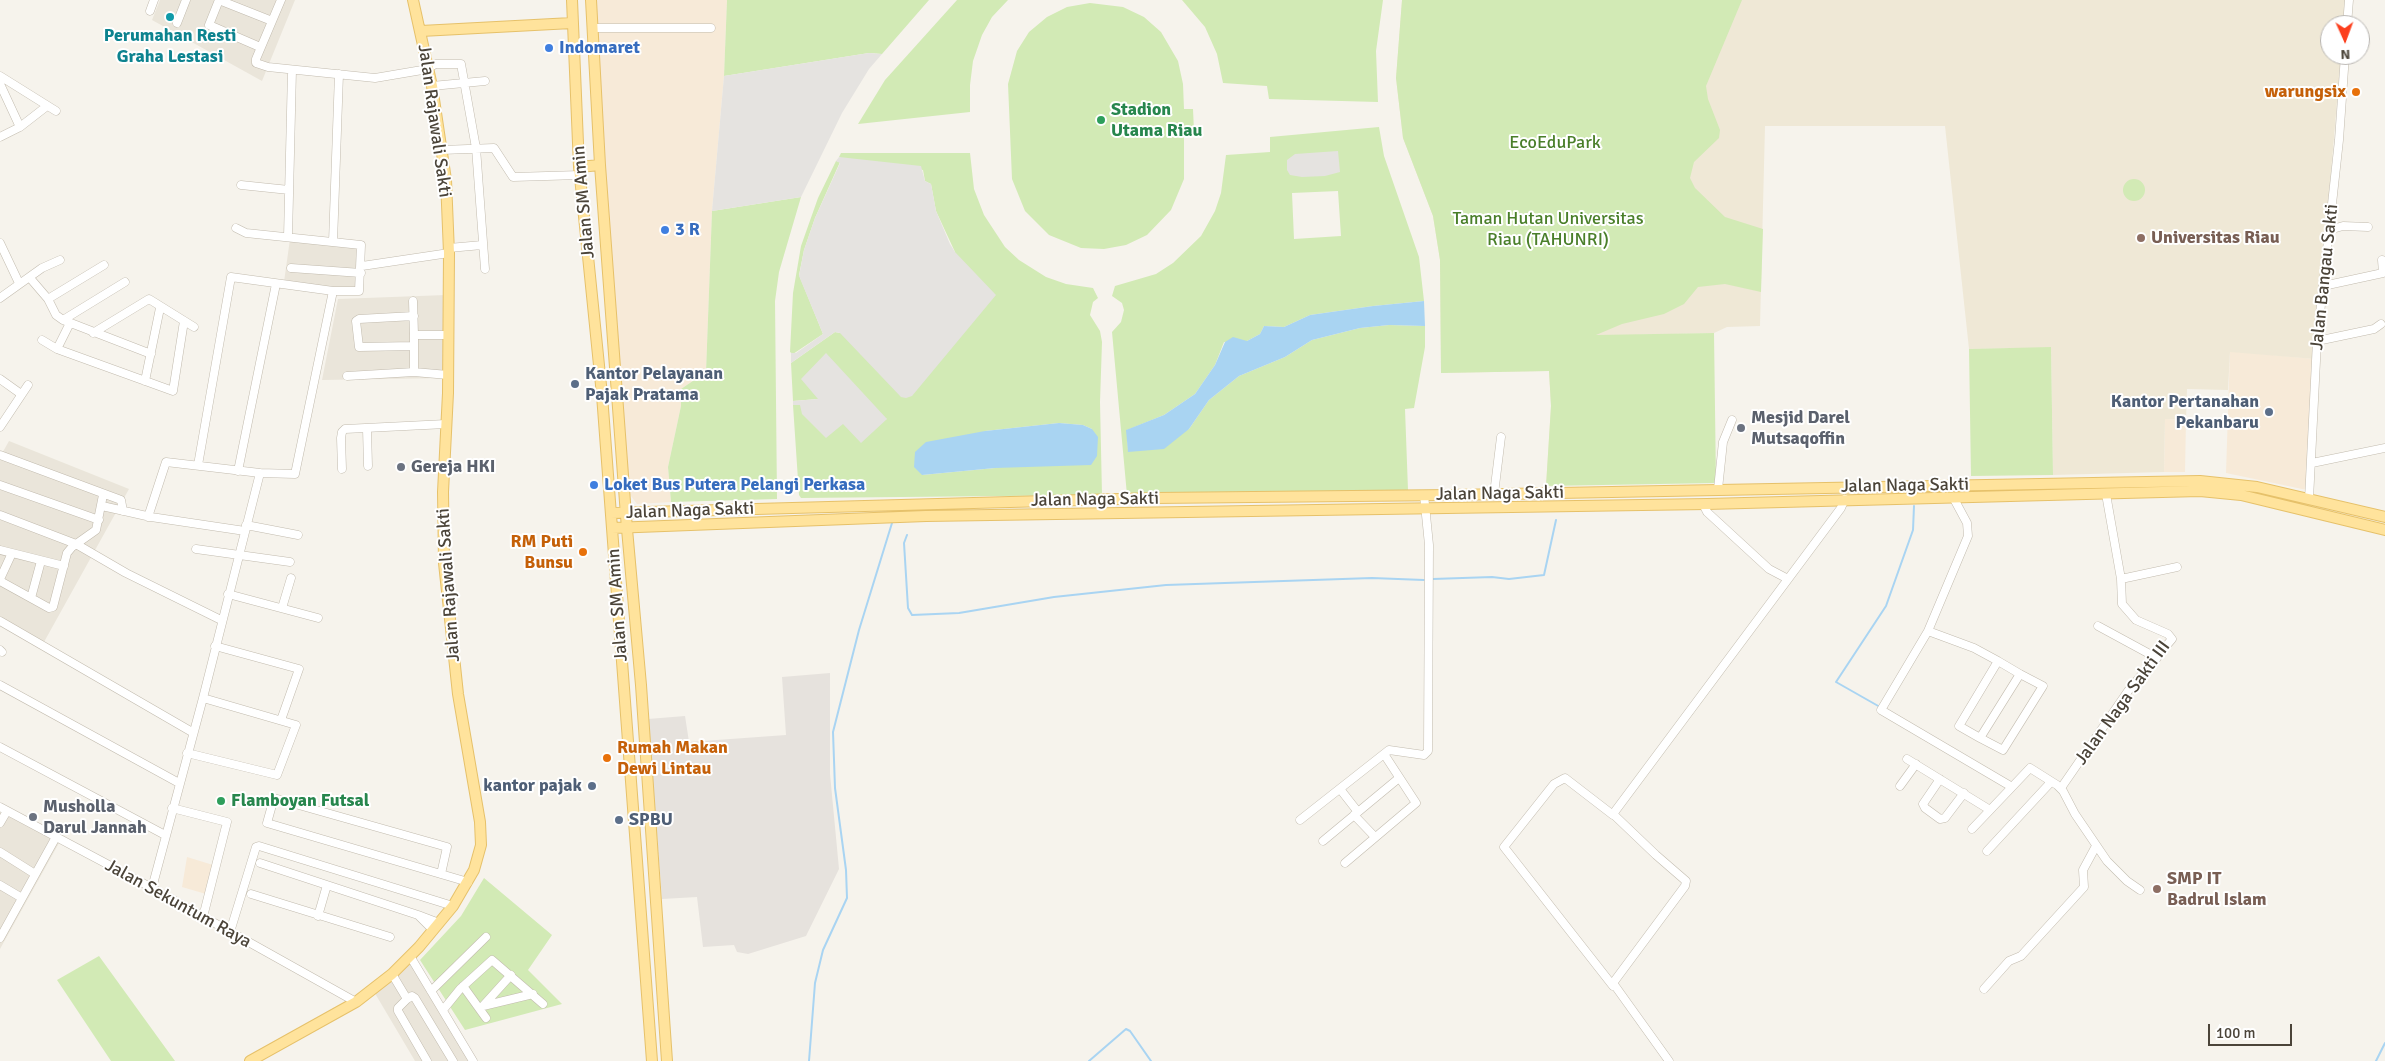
<!DOCTYPE html>
<style>
body{margin:0}
#map{position:relative;width:2385px;height:1061px;overflow:hidden;background:#f6f3ec;font-family:Signika,sans-serif}
canvas{display:block}
.north{position:absolute;left:2320px;top:15px;width:50px;height:50px;box-sizing:border-box;background:#fff;border:1px solid #b7b4b0;border-radius:50%;rotate:178deg;font-size:14px;font-weight:700;line-height:20px;text-align:center;color:#4b4439}
.north::after{content:'';display:block;margin:auto;width:18px;height:22px;background:#fc3f1d;clip-path:polygon(50% 0,100% 100%,50% 72%,0 100%)}
.scale{position:absolute;left:2208px;top:1024px;width:84px;height:22px;box-sizing:border-box;border:2px solid #4b4439;border-top:0;padding-left:6px;font-size:15px;line-height:18px;white-space:nowrap;color:#4b4439;-webkit-text-stroke:4px #fff;paint-order:stroke}
</style>
<div id="map">
<canvas width="2385" height="1061"></canvas>
<div class="north">N</div>
<div class="scale">100 m</div>
</div>
<script>
const ctx = document.querySelector('canvas').getContext('2d');
ctx.lineJoin = 'round';
function paint(path, color) {
  ctx.fillStyle = color;
  ctx.fill(path, 'evenodd');
}
function poly(rows) {
  const path = new Path2D();
  for (const r of rows) {
    if (r.length === 3) {
      path.moveTo(r[0] + r[2], r[1]);
      path.arc(r[0], r[1], r[2], 0, 2 * Math.PI);
      continue;
    }
    path.moveTo(r[0], r[1]);
    for (let i = 2; i < r.length; i += 2) path.lineTo(r[i], r[i + 1]);
  }
  return path;
}
function stroke(path, color, width, dash) {
  ctx.strokeStyle = color;
  ctx.lineWidth = width;
  ctx.lineCap = dash ? 'butt' : 'round';
  ctx.setLineDash(dash || []);
  ctx.stroke(path);
}
function write(font, color, halo, rows, align = 'center') {
  ctx.font = font + ' Signika,sans-serif';
  ctx.lineWidth = 4;
  ctx.setLineDash([]);
  ctx.textBaseline = 'middle';
  ctx.strokeStyle = halo;
  ctx.fillStyle = color;
  for (const [text, x, y, turn = 0] of rows) {
    ctx.save();
    ctx.translate(x, y);
    ctx.rotate((+turn || 0) * Math.PI / 180);
    ctx.textAlign = isNaN(turn) ? turn : align;
    if (halo) ctx.strokeText(text, 0, 0);
    ctx.fillText(text, 0, 0);
    ctx.restore();
  }
}
const residential = poly([
 [160,0,295,0,262,81,152,20],
 [290,239,365,246,360,291,284,282],
 [446,295,446,378,322,380,338,299],
 [9,441,129,489,44,642,0,618,0,457],
 [3,813,56,837,54,840,59,843,0,949,0,818],
 [408,958,473,1061,415,1061,373,990]
]);
const commercial = poly([
 [595,0,727,0,724,76,712,211,706,372,681,389,681,406,668,467,671,502,637,504,628,492,603,164],
 [2230,351,2315,359,2307,490,2226,473],
 [2165,419,2186,420,2185,472,2164,472],
 [187,857,213,865,206,894,182,887]
]);
const industrial = poly([
 [830,673,830,774,839,869,806,936,748,954,737,952,734,945,703,947,697,897,662,899,648,719,685,716,689,742,786,735,782,677]
]);
const education = poly([
 [1402,0,2346,0,2344,25,2330,25,2330,55,2341,55,2315,359,2230,352,2228,390,2187,389,2186,420,2165,419,2164,472,2053,475,2051,348,1969,349,1945,126,1765,126,1760,326,1727,327,1714,333,1595,336,1546,486,1551,406,1549,371,1441,373,1440,260,1433,216,1403,138,1396,78]
]);
const green = poly([
 [727,0,929,0,882,54,869,53,724,76],
 [957,0,1008,0,992,17,982,35,973,61,970,85,970,112,858,124,885,80],
 [1182,0,1383,0,1376,51,1378,102,1269,99,1267,86,1223,83,1217,54,1205,27],
 [1402,0,1742,0,1706,86,1708,99,1720,130,1719,138,1694,162,1690,178,1695,188,1725,217,1763,229,1761,292,1725,284,1698,287,1684,304,1664,314,1622,324,1596,335,1714,333,1716,483,1546,486,1551,406,1549,371,1441,373,1440,260,1433,216,1403,138,1396,78],
 [1090,3,1123,7,1144,17,1161,32,1178,61,1183,84,1184,109,1193,109,1194,131,1184,132,1184,179,1171,210,1147,235,1126,245,1104,249,1081,248,1049,235,1025,211,1012,179,1008,84,1017,51,1029,32,1047,17,1067,7],
 [1379,127,1384,156,1419,257,1424,301,1373,306,1310,315,1284,327,1264,326,1260,334,1247,341,1224,342,1215,365,1195,394,1164,415,1127,430,1128,451,1189,429,1209,400,1239,376,1285,357,1312,340,1360,328,1389,325,1425,326,1425,347,1414,408,1405,409,1408,490,1127,495,1112,332,1121,322,1124,310,1122,303,1112,296,1115,286,1156,274,1173,263,1201,236,1215,211,1221,193,1226,155,1270,152,1270,137],
 [1338,191,1341,236,1294,239,1292,193],
 [841,153,970,153,974,189,984,215,1005,247,1019,260,1046,277,1066,284,1093,288,1098,298,1093,302,1090,315,1100,331,1102,342,1100,402,1102,495,801,498,799,495,793,405,800,405,842,424,887,419,818,399,793,401,791,363,835,332,840,333,955,252,936,211,931,184,925,181,923,170,843,159,839,157],
 [1059,423,1083,425,1092,429,995,468,922,475,985,431],
 [836,161,840,162,815,218,804,250,799,275,823,334,793,354,790,352,793,293,801,246,818,198],
 [2134,190,11],
 [801,197,779,272,775,301,777,499,671,502,668,467,681,406,681,389,706,372,712,211],
 [2051,347,2053,475,1971,476,1969,349],
 [484,878,552,935,528,970,562,1004,465,1030,420,960,461,916],
 [99,956,175,1061,111,1061,57,980]
]);
const parking = poly([
 [869,53,882,54,869,69,842,113,801,197,712,211,724,76],
 [1338,151,1340,172,1325,176,1302,177,1290,175,1287,170,1287,160,1295,154],
 [839,157,921,166,925,181,931,184,936,211,950,244,955,252,996,295,912,396,906,398,901,397,840,333,835,332,791,363,791,353,796,353,823,334,799,276,804,250,815,218,840,163,836,161],
 [826,353,887,419,861,443,843,424,826,438,802,414,800,405,793,405,793,401,818,399,801,379]
]);
const water = poly([
 [1424,301,1425,326,1389,325,1360,328,1312,340,1285,357,1239,376,1209,400,1189,429,1164,449,1128,452,1126,430,1164,415,1195,394,1215,365,1225,342,1233,337,1247,341,1260,334,1264,326,1284,327,1310,315,1373,306],
 [1059,423,1083,425,1092,429,1098,437,1097,456,1091,465,995,468,922,475,914,467,915,452,926,442,985,431]
]);
const stream = poly([
 [907,535,904,543,908,608,912,615,959,613,1054,597,1166,585,1372,578,1424,580],
 [1433,579,1492,577,1509,579,1544,575,1556,520],
 [1880,707,1836,682,1886,606,1913,530,1914,506],
 [809,1061,815,983,823,950,847,898,846,870,835,788,833,732,859,630,892,523],
 [1089,1061,1126,1029,1130,1031,1151,1061],
 [2376,1061,2385,1043]
]);
const minor = poly([
 [219,0,209,25,260,47],
 [219,0,272,21],
 [281,0,256,59,256,63,268,67,375,78,428,69,435,64,461,64,476,148,485,269],
 [150,11,154,0],
 [177,23,186,0],
 [2347,25,2349,0],
 [592,28,711,28],
 [0,76,56,111],
 [0,84,20,127],
 [432,86,485,81],
 [0,137,20,127,47,106],
 [442,150,494,148,513,177,580,175],
 [241,185,289,190],
 [2329,230,2343,226,2368,227],
 [288,237,292,70],
 [333,242,339,74],
 [0,243,19,283],
 [449,248,482,245],
 [362,266,449,253],
 [291,268,361,273],
 [30,278,48,299,56,315,63,320,151,354],
 [2323,286,2383,273,2382,260],
 [0,298,42,268,60,260],
 [48,299,104,265],
 [413,301,414,335],
 [414,316,359,319,356,321,359,347,414,346],
 [63,320,125,282],
 [93,333,149,299,194,327],
 [42,340,57,349,173,391,184,321],
 [2317,341,2374,329,2381,324],
 [57,349,70,323],
 [414,372,448,375],
 [347,376,414,372,414,335,448,335],
 [0,379,21,394],
 [145,381,160,308],
 [0,427,28,385],
 [367,429,368,466],
 [0,455,121,500,123,511],
 [2312,463,2385,448],
 [198,465,231,277,333,291,359,291,361,245,246,233,236,228],
 [342,469,341,438,342,432,345,429,446,424],
 [238,471,276,284],
 [0,485,99,520],
 [1718,489,1723,442,1732,420],
 [1494,494,1501,437],
 [1953,497,1967,523,1968,536,1928,631,1881,710,2012,787,2030,768,2057,785,2063,791,2075,814,2107,861,2127,881,2140,890],
 [2309,499,2317,341,2339,140,2345,55],
 [1703,504,1707,512,1769,569,1788,579],
 [102,506,151,517,245,531],
 [0,515,76,544,126,573,221,620],
 [148,517,166,462,260,473,295,474,333,291],
 [246,525,298,535],
 [196,549,290,562],
 [0,550,64,566],
 [0,579,12,553],
 [2121,579,2177,567],
 [0,581,49,608,53,607,67,553,72,547,96,530,103,495],
 [228,594,318,618],
 [31,598,41,561],
 [282,608,291,578],
 [0,621,192,732],
 [2098,626,2157,658],
 [1928,631,1974,648,1998,661,2020,674,2043,686,2003,750,1980,738,2020,674],
 [215,646,299,669,281,720],
 [0,650,2,652],
 [0,685,179,783],
 [1980,738,1959,726,1998,661],
 [0,747,165,835],
 [187,753,277,775,296,725,203,698],
 [1907,759,1990,810],
 [1940,779,1923,804,1925,808,1940,819,1945,818,1964,793],
 [1900,786,1916,764],
 [2061,788,2128,691,2172,639,2168,634,2136,620,2122,604,2121,579,2106,494],
 [1340,789,1358,812],
 [0,807,152,888,356,1002],
 [172,808,227,822,203,917],
 [1354,815,1375,837],
 [1613,815,1565,778,1554,784,1504,847,1613,986],
 [1300,820,1389,750,1424,755,1428,751,1429,545,1424,495],
 [0,823,7,811],
 [1972,829,2012,787],
 [1323,841,1399,778],
 [1987,851,2051,782],
 [0,852,35,874],
 [260,863,418,915],
 [1345,863,1416,803,1384,754],
 [441,874,447,847,274,798,267,823,468,882],
 [0,885,22,898],
 [152,888,203,698,260,473],
 [251,894,390,937],
 [318,916,327,885],
 [433,930,418,915,439,923],
 [230,932,256,847,259,846,453,906],
 [0,938,56,837],
 [410,956,473,1061],
 [392,974,407,999,398,1008,398,1011,427,1061],
 [463,986,486,1018],
 [1984,989,2009,961,2021,956,2084,887,2083,870,2096,846],
 [431,991,486,937],
 [407,999,412,996,415,998,453,1061],
 [483,1006,533,994],
 [482,1007,511,975],
 [443,1010,460,989,492,960,543,1004],
 [1669,1061,1613,983,1685,886,1686,881,1656,855,1613,814,1841,508,1845,499]
]);
const major = poly([
 [572,0,579,167,602,395,652,1061],
 [591,0,600,165,627,529,641,685,667,1061],
 [421,31,572,23],
 [579,167,600,165],
 [611,513,1155,498,1451,495,2200,481,2257,487,2385,517],
 [612,528,926,516,1707,504,2200,491,2241,495,2385,530],
 [250,1061,356,1002,392,974,419,947,453,906,474,870,481,845,480,822,458,694,444,563,443,492,448,393,449,253,446,180,432,86,413,0]
]);
const markers = [
 [170,17,5,"#0f9aa8"],
 [549,48,5,"#3f7fe0"],
 [2356,92,5,"#e8710a"],
 [1101,120,5,"#2e9e5b"],
 [665,230,5,"#3f7fe0"],
 [2141,238,5,"#8d6e63"],
 [575,384,5,"#5c6f8a"],
 [2269,412,5,"#5c6f8a"],
 [1741,428,5,"#6b7280"],
 [401,467,5,"#6b7280"],
 [594,485,5,"#3f7fe0"],
 [583,552,5,"#e8710a"],
 [607,758,5,"#e8710a"],
 [592,786,5,"#5c6f8a"],
 [221,801,5,"#2e9e5b"],
 [33,817,5,"#6b7280"],
 [619,820,5,"#5c6f8a"],
 [2157,889,5,"#8d6e63"]
];
const cultureNames = [
 ["Perumahan Resti",170,36],
 ["Graha Lestasi",170,57]
];
const shopNames = [
 ["Indomaret",559,48],
 ["3 R",675,230],
 ["Loket Bus Putera Pelangi Perkasa",604,485]
];
const foodNames = [
 ["warungsix",2346,92],
 ["RM Puti",573,542],
 ["Bunsu",573,563],
 ["Rumah Makan",617,748,"left"],
 ["Dewi Lintau",617,769,"left"]
];
const leisureNames = [
 ["Stadion",1111,110],
 ["Utama Riau",1111,131],
 ["Flamboyan Futsal",231,801]
];
const streetNames = [
 ["Jalan Rajawali Sakti",434,121,82],
 ["Jalan SM Amin",584,202,-95],
 ["Jalan Bangau Sakti",2325,277,-84],
 ["Jalan Naga Sakti",1905,486,-1],
 ["Jalan Naga Sakti",1500,494,-1],
 ["Jalan Naga Sakti",1095,500,-1],
 ["Jalan Naga Sakti",690,511,-2],
 ["Jalan Rajawali Sakti",449,585,-94],
 ["Jalan SM Amin",618,605,-94],
 ["Jalan Naga Sakti III",2123,703,-54],
 ["Jalan Sekuntum Raya",178,904,29]
];
const parkNames = [
 ["EcoEduPark",1555,143],
 ["Taman Hutan Universitas",1548,219],
 ["Riau (TAHUNRI)",1548,240]
];
const educationNames = [
 ["Universitas Riau",2151,238],
 ["SMP IT",2167,879],
 ["Badrul Islam",2167,900]
];
const serviceNames = [
 ["Kantor Pelayanan",585,374],
 ["Pajak Pratama",585,395],
 ["Kantor Pertanahan",2259,402,"right"],
 ["Pekanbaru",2259,423,"right"],
 ["kantor pajak",582,786,"right"],
 ["SPBU",629,820]
];
const worshipNames = [
 ["Mesjid Darel",1751,418],
 ["Mutsaqoffin",1751,439],
 ["Gereja HKI",411,467],
 ["Musholla",43,807],
 ["Darul Jannah",43,828]
];
paint(residential, '#eae5da');
paint(commercial, '#f7ead8');
paint(industrial, '#e6e2dd');
paint(education, '#efe8d6');
paint(green, '#d2eab5');
paint(parking, '#e5e3e0');
paint(water, '#a9d4f2');
stroke(stream, '#a9d4f2', 2);
stroke(minor, '#c2bbae', 9);
stroke(major, '#e6c16a', 12);
stroke(minor, '#fff', 8);
stroke(major, '#ffe39c', 10);
for (const [x, y, r, color] of markers) {
  const dot = new Path2D();
  dot.arc(x, y, r, 0, 2 * Math.PI);
  ctx.fillStyle = color;
  ctx.fill(dot);
  stroke(dot, '#fff', 2);
}
write('bold 18px', '#0d838f', '#fff', cultureNames);
write('bold 18px', '#366cbe', '#fff', shopNames, 'left');
write('bold 18px', '#c56008', '#fff', foodNames, 'right');
write('bold 18px', '#27864d', '#fff', leisureNames, 'left');
write('18px', '#4b4439', '#fff', streetNames);
write('18px', '#4a7f2a', '#fff', parkNames);
write('bold 18px', '#785e54', '#fff', educationNames, 'left');
write('bold 18px', '#4e5e75', '#fff', serviceNames, 'left');
write('bold 18px', '#5b616d', '#fff', worshipNames, 'left');
</script>
